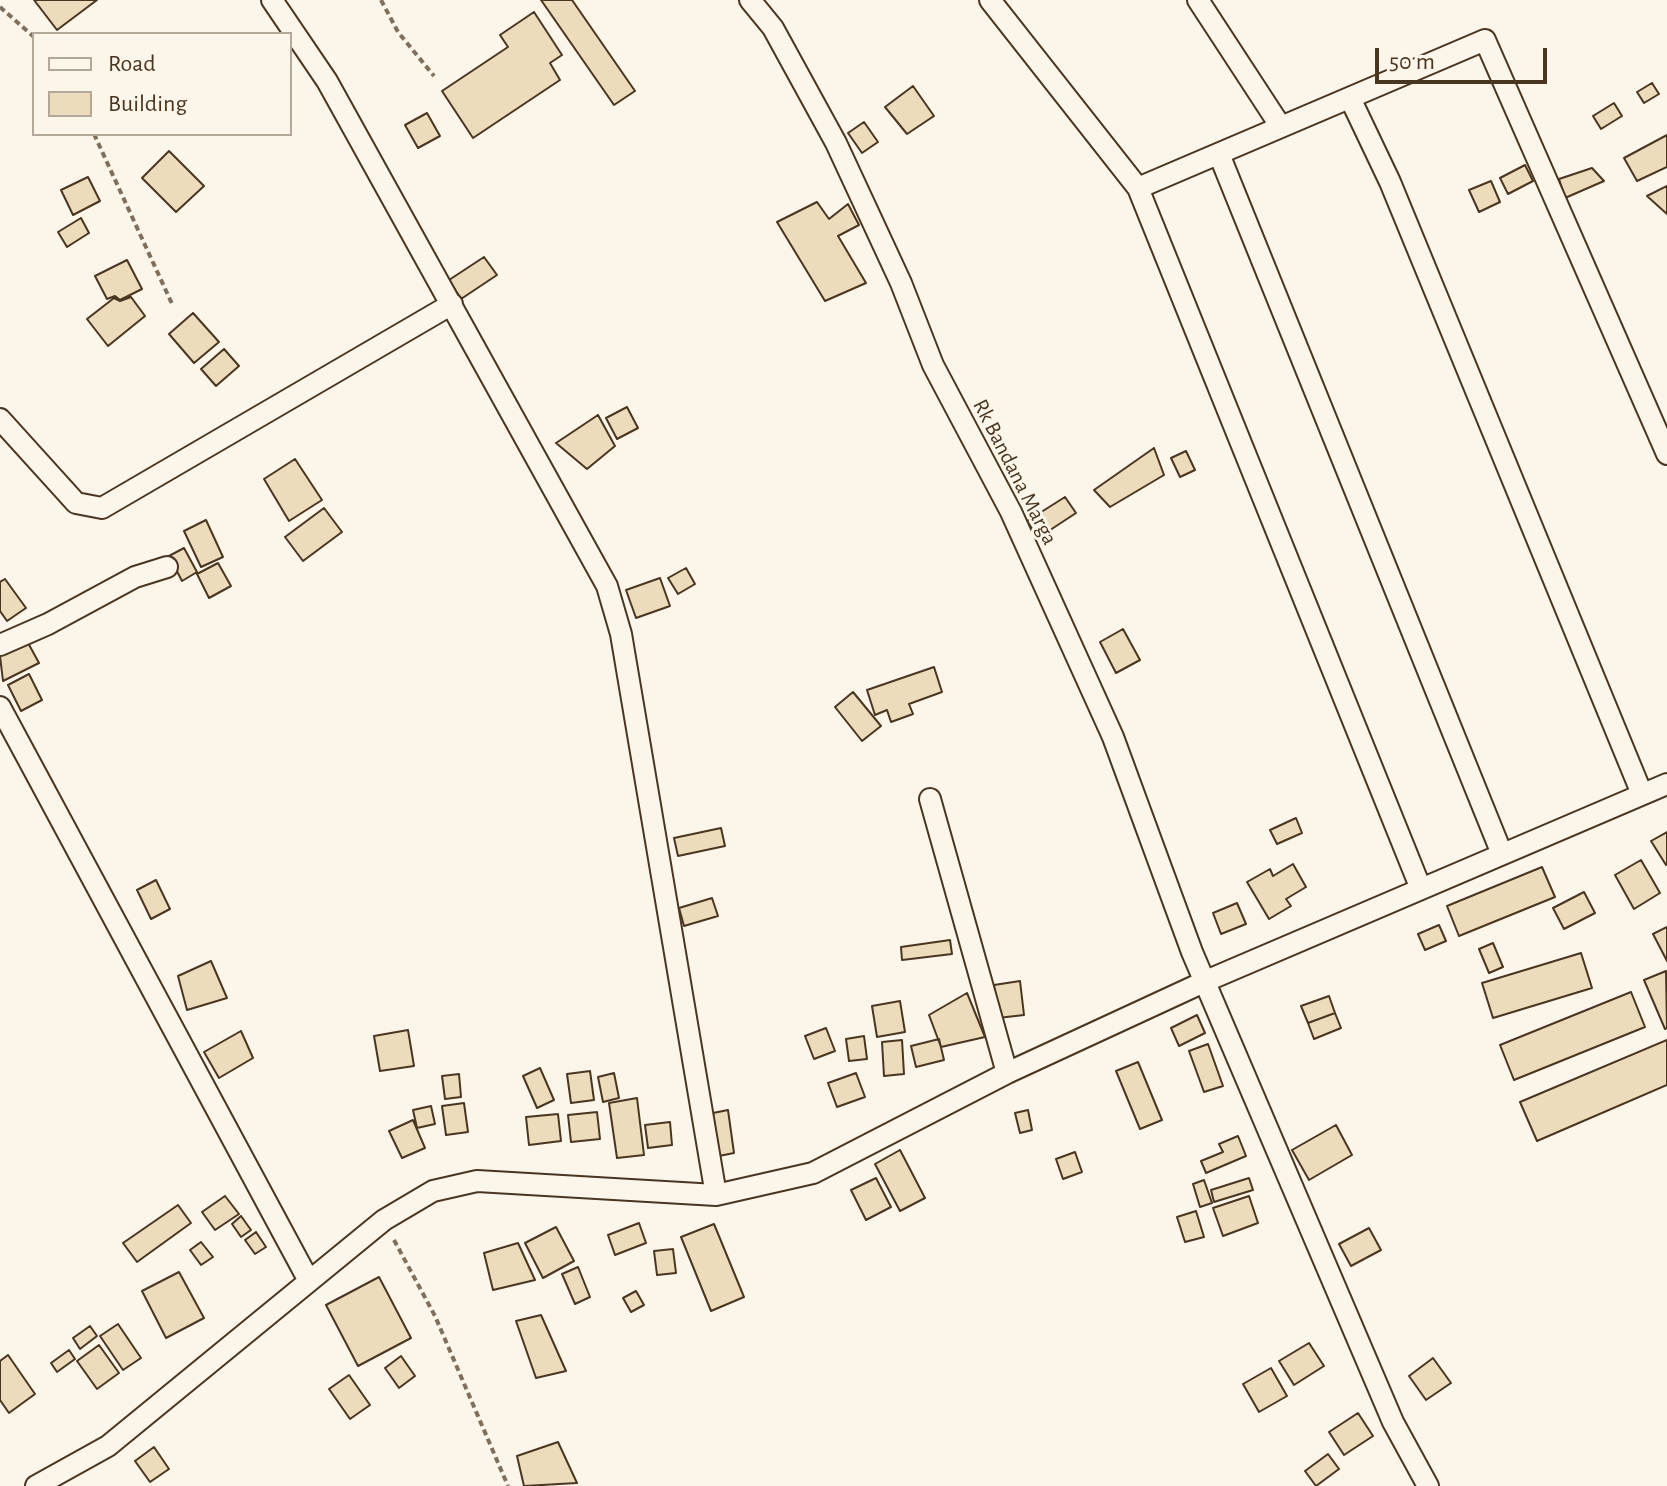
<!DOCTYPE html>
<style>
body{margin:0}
#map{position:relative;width:1667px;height:1486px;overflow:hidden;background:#fbf6e9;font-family:"Alegreya Sans",sans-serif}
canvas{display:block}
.legend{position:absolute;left:32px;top:32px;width:260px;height:104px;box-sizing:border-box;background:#fbf6e9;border:2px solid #b4a999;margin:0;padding:10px 14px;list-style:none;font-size:24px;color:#4a3520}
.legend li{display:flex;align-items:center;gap:16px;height:40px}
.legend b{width:40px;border:2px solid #b4a999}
.scale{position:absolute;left:1375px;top:48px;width:172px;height:36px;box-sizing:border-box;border:4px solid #4a3520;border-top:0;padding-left:10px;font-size:24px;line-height:28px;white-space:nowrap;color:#4a3520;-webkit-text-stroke:6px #fbf6e9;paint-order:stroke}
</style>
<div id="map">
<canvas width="1667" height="1486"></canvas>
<ul class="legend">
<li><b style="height:10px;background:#fbf6e9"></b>Road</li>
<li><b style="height:22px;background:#ecdcbc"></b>Building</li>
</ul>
<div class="scale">50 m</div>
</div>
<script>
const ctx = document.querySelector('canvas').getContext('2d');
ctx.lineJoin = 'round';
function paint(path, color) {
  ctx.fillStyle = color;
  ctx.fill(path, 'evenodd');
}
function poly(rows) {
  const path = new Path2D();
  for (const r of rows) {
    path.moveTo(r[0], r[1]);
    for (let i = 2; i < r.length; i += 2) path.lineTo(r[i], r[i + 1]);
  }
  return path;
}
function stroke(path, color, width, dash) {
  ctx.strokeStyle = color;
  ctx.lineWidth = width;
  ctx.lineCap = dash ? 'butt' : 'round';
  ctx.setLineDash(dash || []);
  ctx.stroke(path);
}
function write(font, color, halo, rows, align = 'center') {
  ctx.font = font + ' "Alegreya Sans",sans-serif';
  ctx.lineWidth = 6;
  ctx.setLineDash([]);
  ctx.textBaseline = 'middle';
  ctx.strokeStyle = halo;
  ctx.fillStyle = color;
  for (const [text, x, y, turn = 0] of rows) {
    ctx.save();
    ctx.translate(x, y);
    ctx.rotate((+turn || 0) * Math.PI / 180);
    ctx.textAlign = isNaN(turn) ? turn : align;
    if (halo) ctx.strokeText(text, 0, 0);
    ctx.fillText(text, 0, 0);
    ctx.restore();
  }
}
const building = poly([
 [34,0,97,0,57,30,34,0],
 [541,0,572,0,635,91,614,105,541,0],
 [534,12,562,55,550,63,560,80,473,138,442,91,508,47,500,35,534,12],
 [1652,83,1659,94,1644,103,1637,92,1652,83],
 [913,86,934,116,907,134,885,107,913,86],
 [1614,103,1622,116,1601,129,1593,116,1614,103],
 [427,113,440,136,418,148,405,125,427,113],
 [864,122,878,142,862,153,848,133,864,122],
 [1667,135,1667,167,1637,181,1624,158,1667,135],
 [169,151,204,186,176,212,142,178,169,151],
 [1525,165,1533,181,1508,194,1500,178,1525,165],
 [1592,168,1604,181,1565,198,1559,179,1592,168],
 [88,177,100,201,73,215,61,190,88,177],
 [1491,181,1500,202,1479,212,1469,190,1491,181],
 [1667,186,1667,214,1647,196,1667,186],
 [817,202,829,219,848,204,859,225,838,236,866,283,825,301,777,222,817,202],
 [81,218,89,233,67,247,58,232,81,218],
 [484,257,497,275,461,299,449,280,484,257],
 [127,260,142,289,120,300,115,296,107,299,95,276,127,260],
 [131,297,145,316,108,346,87,319,114,298,120,301,131,297],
 [193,313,219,342,194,363,169,334,193,313],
 [224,349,239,366,216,386,201,369,224,349],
 [627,407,638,428,617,439,606,418,627,407],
 [598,415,615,446,587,469,556,443,598,415],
 [1154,448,1164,475,1110,507,1094,490,1154,448],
 [1186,451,1195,470,1180,477,1171,458,1186,451],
 [295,459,322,500,289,521,264,479,295,459],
 [1065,497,1076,513,1038,538,1027,521,1065,497],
 [324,508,342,532,303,561,285,537,324,508],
 [206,520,223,557,201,567,184,531,206,520],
 [184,548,197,572,182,581,169,556,184,548],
 [218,563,231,586,209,598,197,574,218,563],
 [686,568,695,584,678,594,668,578,686,568],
 [660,578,670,606,636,618,626,590,660,578],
 [5,579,26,608,7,621,0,611,0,582,5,579],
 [1123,629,1140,660,1116,673,1100,642,1123,629],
 [27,641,39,663,3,681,0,656,27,641],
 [934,667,942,692,909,704,913,714,891,722,887,710,875,715,867,690,934,667],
 [29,674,42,700,21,711,8,685,29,674],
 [853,692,881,726,862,741,835,707,853,692],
 [1296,818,1302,833,1277,844,1270,830,1296,818],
 [721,828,725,846,678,856,674,838,721,828],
 [1667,832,1667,864,1666,865,1651,841,1667,832],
 [1641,860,1660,893,1634,909,1615,875,1641,860],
 [1293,864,1306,887,1286,899,1291,906,1269,919,1247,882,1270,869,1273,876,1293,864],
 [1542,867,1555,897,1459,936,1447,906,1542,867],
 [156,880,170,909,151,919,137,890,156,880],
 [1584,892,1595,913,1564,929,1553,908,1584,892],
 [712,898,718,916,684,926,679,908,712,898],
 [1237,903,1246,924,1221,934,1213,913,1237,903],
 [1439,925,1446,941,1425,950,1418,934,1439,925],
 [1667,927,1667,961,1653,934,1667,927],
 [950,940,952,954,902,960,901,947,950,940],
 [1493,943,1503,967,1489,973,1479,949,1493,943],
 [1581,953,1592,988,1493,1018,1482,983,1581,953],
 [211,961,227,998,187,1010,178,976,211,961],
 [1666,971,1667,1028,1665,1029,1644,980,1666,971],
 [1020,981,1024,1015,998,1018,994,985,1020,981],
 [1631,992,1645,1027,1514,1080,1500,1045,1631,992],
 [967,993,985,1037,941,1047,929,1015,967,993],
 [1329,996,1335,1013,1308,1023,1301,1006,1329,996],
 [900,1001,905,1032,877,1037,872,1006,900,1001],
 [1335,1013,1341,1028,1314,1039,1308,1023,1335,1013],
 [1197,1015,1205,1033,1179,1046,1171,1028,1197,1015],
 [826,1028,835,1051,814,1059,805,1036,826,1028],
 [408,1030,414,1066,380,1071,374,1036,408,1030],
 [241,1031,253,1058,219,1078,204,1052,241,1031],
 [864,1036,867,1059,849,1061,846,1039,864,1036],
 [939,1039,944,1060,916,1067,911,1046,939,1039],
 [902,1040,904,1074,884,1076,882,1042,902,1040],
 [1667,1040,1667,1085,1537,1141,1520,1102,1667,1040],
 [1208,1044,1223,1086,1204,1092,1189,1051,1208,1044],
 [1138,1062,1162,1120,1140,1129,1116,1071,1138,1062],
 [540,1068,554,1100,537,1108,523,1076,540,1068],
 [590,1071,594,1100,571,1103,567,1074,590,1071],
 [614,1073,619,1098,603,1102,598,1077,614,1073],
 [856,1073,865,1097,837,1107,828,1083,856,1073],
 [459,1074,461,1097,445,1099,442,1076,459,1074],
 [637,1098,644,1155,617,1158,609,1103,637,1098],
 [464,1103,468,1132,446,1135,442,1106,464,1103],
 [431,1106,435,1124,417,1128,413,1110,431,1106],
 [728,1110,734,1153,719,1156,713,1113,728,1110],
 [1028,1110,1032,1130,1020,1133,1015,1113,1028,1110],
 [597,1112,600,1139,571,1142,568,1115,597,1112],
 [558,1114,561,1141,529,1145,526,1117,558,1114],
 [413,1120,425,1148,402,1158,389,1131,413,1120],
 [670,1122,672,1145,648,1148,645,1125,670,1122],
 [1336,1125,1352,1155,1309,1180,1292,1150,1336,1125],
 [1238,1136,1246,1156,1206,1173,1201,1161,1223,1152,1219,1144,1238,1136],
 [900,1150,925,1198,900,1211,875,1164,900,1150],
 [1075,1152,1082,1172,1063,1179,1056,1159,1075,1152],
 [876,1178,891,1207,866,1220,851,1190,876,1178],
 [1249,1178,1253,1190,1214,1202,1211,1190,1249,1178],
 [1204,1180,1212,1203,1200,1207,1193,1184,1204,1180],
 [225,1196,239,1214,215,1230,202,1212,225,1196],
 [1249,1196,1258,1223,1223,1236,1213,1208,1249,1196],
 [178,1205,191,1223,137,1262,123,1243,178,1205],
 [1196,1211,1204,1237,1185,1242,1177,1217,1196,1211],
 [241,1216,251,1230,241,1237,232,1224,241,1216],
 [639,1223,646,1243,615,1255,608,1235,639,1223],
 [714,1224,744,1297,711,1311,681,1237,714,1224],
 [556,1227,574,1261,543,1278,525,1243,556,1227],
 [1369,1228,1381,1250,1351,1266,1339,1244,1369,1228],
 [256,1232,266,1247,255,1254,245,1240,256,1232],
 [201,1242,213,1257,201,1265,190,1250,201,1242],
 [518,1243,535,1280,493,1290,484,1253,518,1243],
 [673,1249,676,1273,657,1275,654,1251,673,1249],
 [578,1267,590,1297,575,1304,562,1274,578,1267],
 [179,1272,204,1318,166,1338,142,1291,179,1272],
 [379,1277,411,1338,358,1366,326,1305,379,1277],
 [636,1291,644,1305,631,1312,623,1298,636,1291],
 [541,1315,566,1371,536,1378,516,1321,541,1315],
 [118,1324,141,1358,123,1370,100,1336,118,1324],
 [90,1326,97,1336,80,1349,73,1338,90,1326],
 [1309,1343,1324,1366,1294,1385,1279,1361,1309,1343],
 [99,1345,119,1373,97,1389,77,1361,99,1345],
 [69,1350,75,1359,57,1372,51,1363,69,1350],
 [8,1355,35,1394,9,1413,0,1400,0,1361,8,1355],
 [401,1356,415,1376,399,1388,385,1368,401,1356],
 [1433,1358,1451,1383,1426,1400,1409,1376,1433,1358],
 [1271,1368,1287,1396,1259,1412,1243,1384,1271,1368],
 [349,1375,370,1405,350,1419,329,1389,349,1375],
 [1358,1413,1373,1436,1344,1455,1329,1432,1358,1413],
 [558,1442,577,1483,524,1486,517,1456,558,1442],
 [154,1447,169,1469,150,1482,135,1461,154,1447],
 [1328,1454,1339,1469,1316,1486,1305,1471,1328,1454]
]);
const path = poly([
 [381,0,398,32,434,76],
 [0,7,34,37],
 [94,134,173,306],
 [394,1240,435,1316,508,1486]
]);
const minor = poly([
 [272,0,327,81,607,586,621,634,716,1195],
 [750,0,773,28,836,143,901,283,933,365,1011,512,1113,737,1192,952,1393,1422,1428,1486],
 [990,0,1138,188,1485,40,1667,454],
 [1198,0,1281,127],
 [1350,98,1390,182,1642,794],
 [1219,154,1502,854],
 [1138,188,1421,889],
 [0,419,76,503,102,508,452,304],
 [0,645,48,624,135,577,167,567],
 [0,707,309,1281],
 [930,799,1007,1073],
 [36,1486,108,1446,384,1220,433,1191,477,1181,716,1195,813,1173,1007,1073,1206,981,1667,784]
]);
const streetNames = [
 ["Rk Bandana Marga",1015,472,63]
];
paint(building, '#ecdcbc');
stroke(building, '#4a3520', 2);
stroke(minor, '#4a3520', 24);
stroke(path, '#7f6f5c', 4, [6, 4]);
stroke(minor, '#fbf6e9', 20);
write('22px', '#4a3520', '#fbf6e9', streetNames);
</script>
